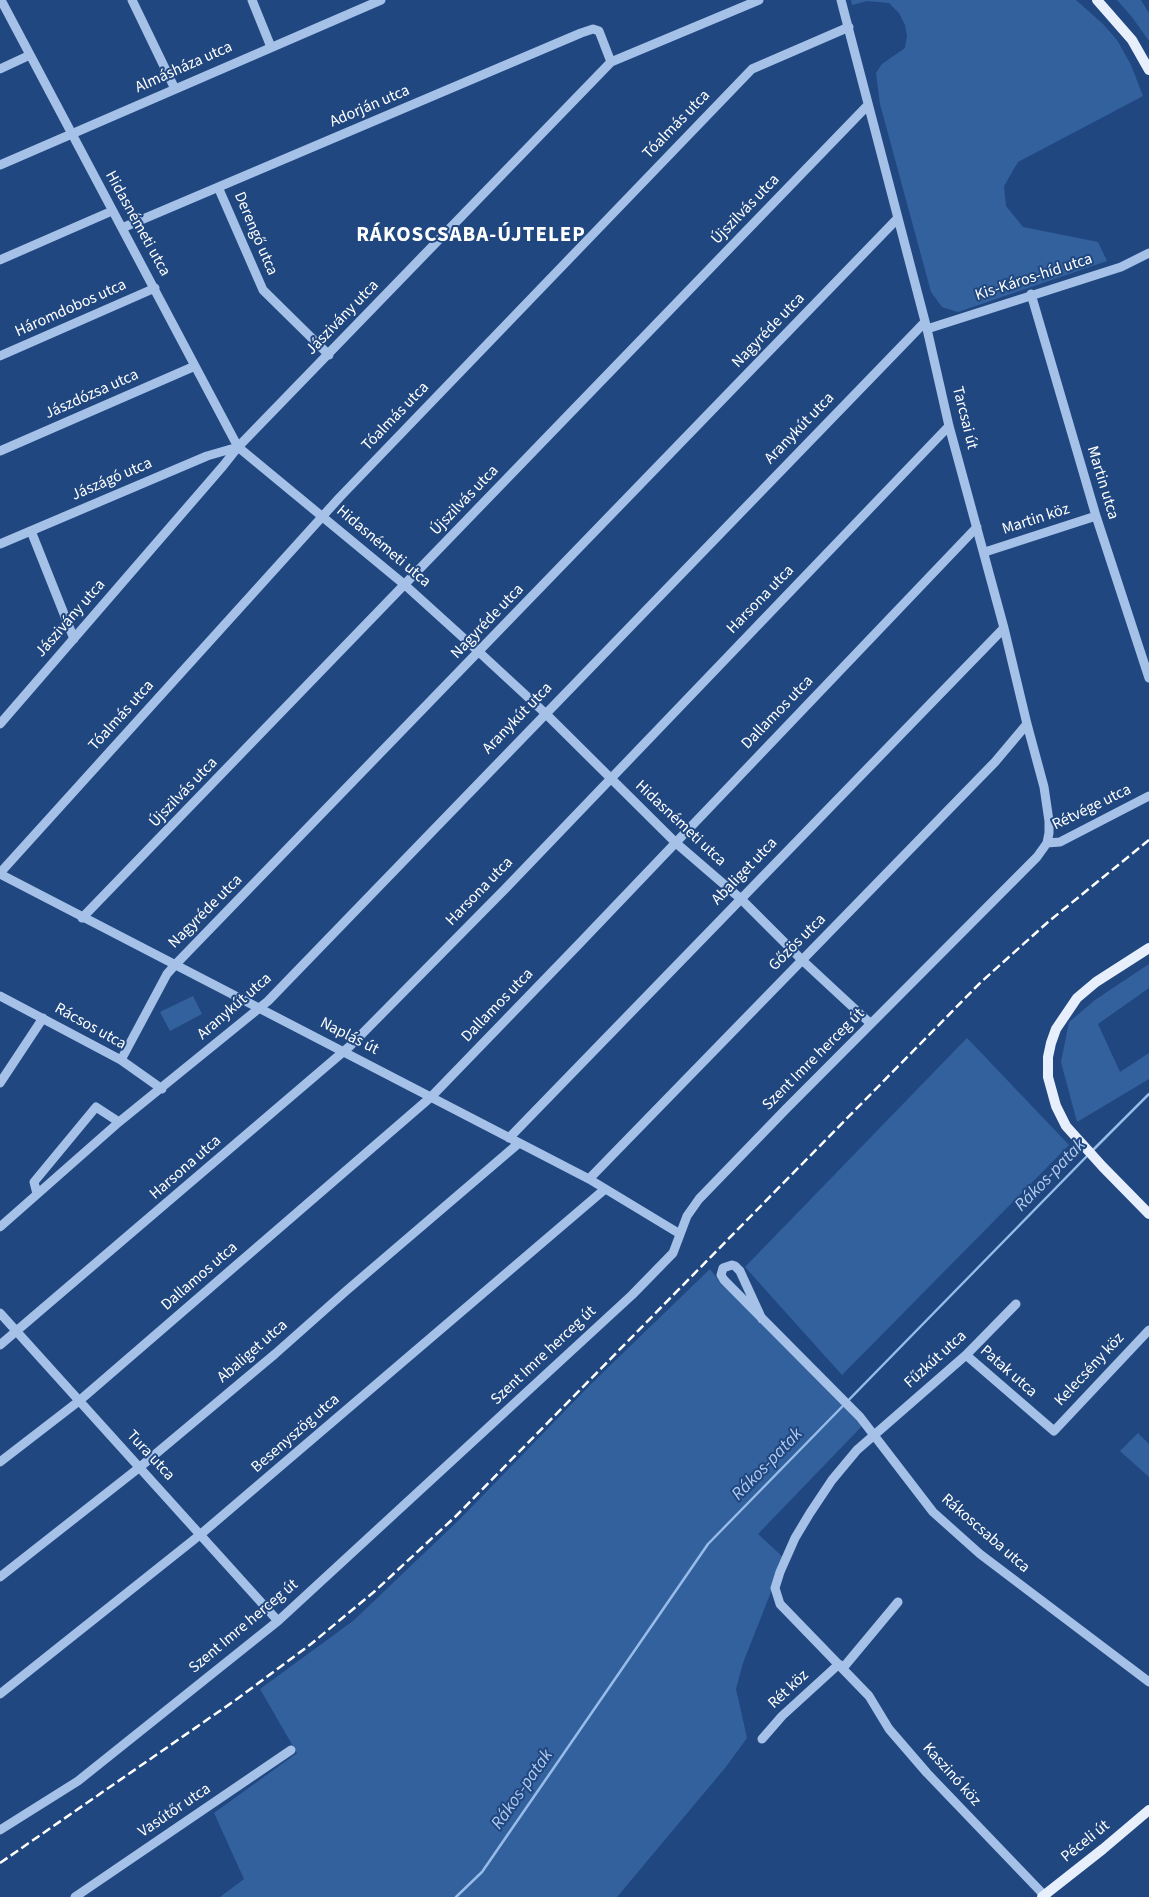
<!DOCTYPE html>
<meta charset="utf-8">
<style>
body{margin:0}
canvas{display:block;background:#20477f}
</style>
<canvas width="1149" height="1897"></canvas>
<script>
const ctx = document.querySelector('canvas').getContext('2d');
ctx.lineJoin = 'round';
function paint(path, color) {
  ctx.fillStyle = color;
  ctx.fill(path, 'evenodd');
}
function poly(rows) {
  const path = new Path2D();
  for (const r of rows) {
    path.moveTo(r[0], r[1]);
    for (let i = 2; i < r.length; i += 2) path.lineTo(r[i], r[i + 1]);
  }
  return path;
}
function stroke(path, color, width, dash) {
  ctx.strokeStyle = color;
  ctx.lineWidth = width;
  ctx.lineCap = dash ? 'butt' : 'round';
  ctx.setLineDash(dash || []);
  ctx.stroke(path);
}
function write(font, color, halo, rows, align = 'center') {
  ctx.font = font + ' "Source Sans 3",sans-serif';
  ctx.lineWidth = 4;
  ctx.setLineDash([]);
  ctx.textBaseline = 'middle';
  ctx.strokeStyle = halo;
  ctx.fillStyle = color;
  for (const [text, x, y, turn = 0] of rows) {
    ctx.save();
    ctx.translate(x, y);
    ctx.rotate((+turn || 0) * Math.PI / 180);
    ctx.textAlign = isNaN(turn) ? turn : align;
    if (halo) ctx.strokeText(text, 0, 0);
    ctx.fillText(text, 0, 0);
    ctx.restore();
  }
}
const green = poly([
 [851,0,1076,0,1103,24,1117,40,1131,65,1143,96,1018,162,1004,186,1006,206,1023,227,1098,242,1107,261,958,312,942,307,931,292,880,104,876,73,882,64,905,48,907,36,905,25,899,13,889,3,867,1,852,5],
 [1117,0,1141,0,1149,13,1149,41,1132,17],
 [1149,964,1149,988,1098,1024,1120,1072,1149,1053,1149,1079,1077,1122,1061,1062,1069,1022,1095,1000],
 [193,996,202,1014,170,1031,160,1012],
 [967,1038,1069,1145,842,1375,745,1267],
 [710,1269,721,1284,835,1393,862,1426,758,1534,786,1560,778,1574,743,1663,736,1689,747,1738,725,1768,617,1897,220,1897,244,1879,214,1813,297,1753,260,1689,353,1621,460,1519,591,1384],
 [1138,1433,1149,1444,1149,1477,1120,1451]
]);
const stream = poly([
 [1092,1151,1149,1094],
 [456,1897,482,1872,708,1544,1088,1155]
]);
const minor = poly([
 [1,0,238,447,405,585,479,652,545,713,676,843,741,899,802,960,871,1024],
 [132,0,175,89],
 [252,0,271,47],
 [0,69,30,55],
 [0,165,381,0],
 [218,187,263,290,329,355],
 [122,228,581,33,593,29,599,31,611,62],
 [0,260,112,211],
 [1031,294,1096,516,1149,678],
 [927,329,1121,267,1149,253],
 [0,356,155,288],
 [0,451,195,366],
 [31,531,74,639],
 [0,544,207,456,238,447],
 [985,552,1096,516],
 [0,724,223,466,238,447,611,62,759,0],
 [1047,843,1060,842,1149,796],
 [0,873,340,497,752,69,849,27],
 [0,874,589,1179,680,1234],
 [82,918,868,105],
 [0,996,121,1060,162,1089],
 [121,1060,167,974,175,965,897,219],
 [0,1083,43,1018],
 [509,1138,1004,628],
 [589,1179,995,762,1027,724],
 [37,1194,34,1182,96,1107,119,1122],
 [0,1227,119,1122,268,1001,925,322],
 [1016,1304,966,1355,857,1450,832,1480,810,1513,795,1538,780,1572,775,1588,780,1604,869,1696,889,1729,927,1773,1046,1897],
 [0,1313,278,1621],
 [762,1319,740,1271,735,1266,732,1265,723,1268,721,1275,724,1280,860,1417,933,1512,980,1554,1149,1682],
 [0,1345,350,1046,505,889,949,426],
 [966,1355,1054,1431,1149,1330],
 [0,1462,79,1401,431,1097,579,944,977,527],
 [0,1577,140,1467,275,1354,346,1291,519,1143],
 [843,1668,898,1602],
 [0,1694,201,1534,605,1189],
 [762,1739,782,1716,839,1664],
 [0,1830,78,1781,278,1621,632,1295,673,1253,687,1216,699,1199,786,1109,1037,857,1047,843,1049,833,1049,821,1044,787,1027,724,1004,628,949,426,927,329,841,0],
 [75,1897,291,1750]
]);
const major = poly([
 [1097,0,1132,40,1149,70],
 [1149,948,1096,982,1077,998,1056,1029,1051,1043,1048,1057,1048,1077,1056,1106,1066,1126,1102,1166,1149,1214],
 [1042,1897,1103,1849,1149,1810]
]);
const rail = poly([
 [0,1863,237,1699,311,1644,375,1591,456,1516,981,982,1048,922,1149,840]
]);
const streetNames = [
 ["Almásháza utca",184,68,-24],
 ["Adorján utca",370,107,-23],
 ["Tóalmás utca",677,125,-46],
 ["Újszilvás utca",746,210,-46],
 ["Hidasnémeti utca",137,224,61],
 ["Derengő utca",255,234,67],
 ["Kis-Káros-híd utca",1034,278,-18],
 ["Háromdobos utca",71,309,-24],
 ["Jászivány utca",343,318,-46],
 ["Nagyréde utca",769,331,-46],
 ["Jászdózsa utca",92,395,-24],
 ["Tóalmás utca",396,417,-46],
 ["Tarcsai út",964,418,76],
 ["Aranykút utca",800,429,-46],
 ["Jászágó utca",112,480,-23],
 ["Martin utca",1102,483,73],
 ["Újszilvás utca",465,501,-46],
 ["Martin köz",1036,520,-18],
 ["Hidasnémeti utca",383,547,40],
 ["Harsona utca",761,600,-46],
 ["Jászivány utca",71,619,-49],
 ["Nagyréde utca",488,622,-46],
 ["Dallamos utca",778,713,-46],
 ["Tóalmás utca",122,716,-48],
 ["Aranykút utca",518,719,-46],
 ["Újszilvás utca",184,793,-46],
 ["Rétvége utca",1092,808,-26],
 ["Hidasnémeti utca",680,824,43],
 ["Abaliget utca",745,872,-46],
 ["Harsona utca",480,892,-46],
 ["Nagyréde utca",206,912,-45],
 ["Gőzös utca",798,943,-45],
 ["Dallamos utca",498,1006,-46],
 ["Aranykút utca",235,1007,-41],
 ["Rácsos utca",90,1027,29],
 ["Naplás út",349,1037,27],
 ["Szent Imre herceg út",814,1060,-45],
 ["Harsona utca",186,1168,-41],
 ["Dallamos utca",200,1277,-41],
 ["Abaliget utca",253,1352,-41],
 ["Szent Imre herceg út",544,1356,-43],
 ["Fűzkút utca",936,1360,-42],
 ["Kelecsény köz",1090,1370,-47],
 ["Patak utca",1008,1372,41],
 ["Besenyszög utca",296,1434,-41],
 ["Tura utca",150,1456,47],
 ["Rákoscsaba utca",985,1534,41],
 ["Szent Imre herceg út",244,1627,-40],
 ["Rét köz",789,1690,-43],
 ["Kaszinó köz",951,1775,48],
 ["Vasútőr utca",175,1811,-34],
 ["Péceli út",1086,1842,-39]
];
const waterNames = [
 ["Rákos-patak",1051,1176,-46],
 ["Rákos-patak",768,1465,-46],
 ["Rákos-patak",523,1790,-55]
];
const districtNames = [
 ["RÁKOSCSABA-ÚJTELEP",471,236]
];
paint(green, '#33619e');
stroke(stream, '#98bce9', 2.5);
stroke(minor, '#a5c1e8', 9);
stroke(major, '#e7effd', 10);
stroke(rail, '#fff', 2.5, [9, 4]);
write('16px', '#fff', '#20477f', streetNames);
write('italic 18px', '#b0cbef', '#20477f', waterNames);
ctx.letterSpacing = '1px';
write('bold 21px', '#fff', '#20477f', districtNames);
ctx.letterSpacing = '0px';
</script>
